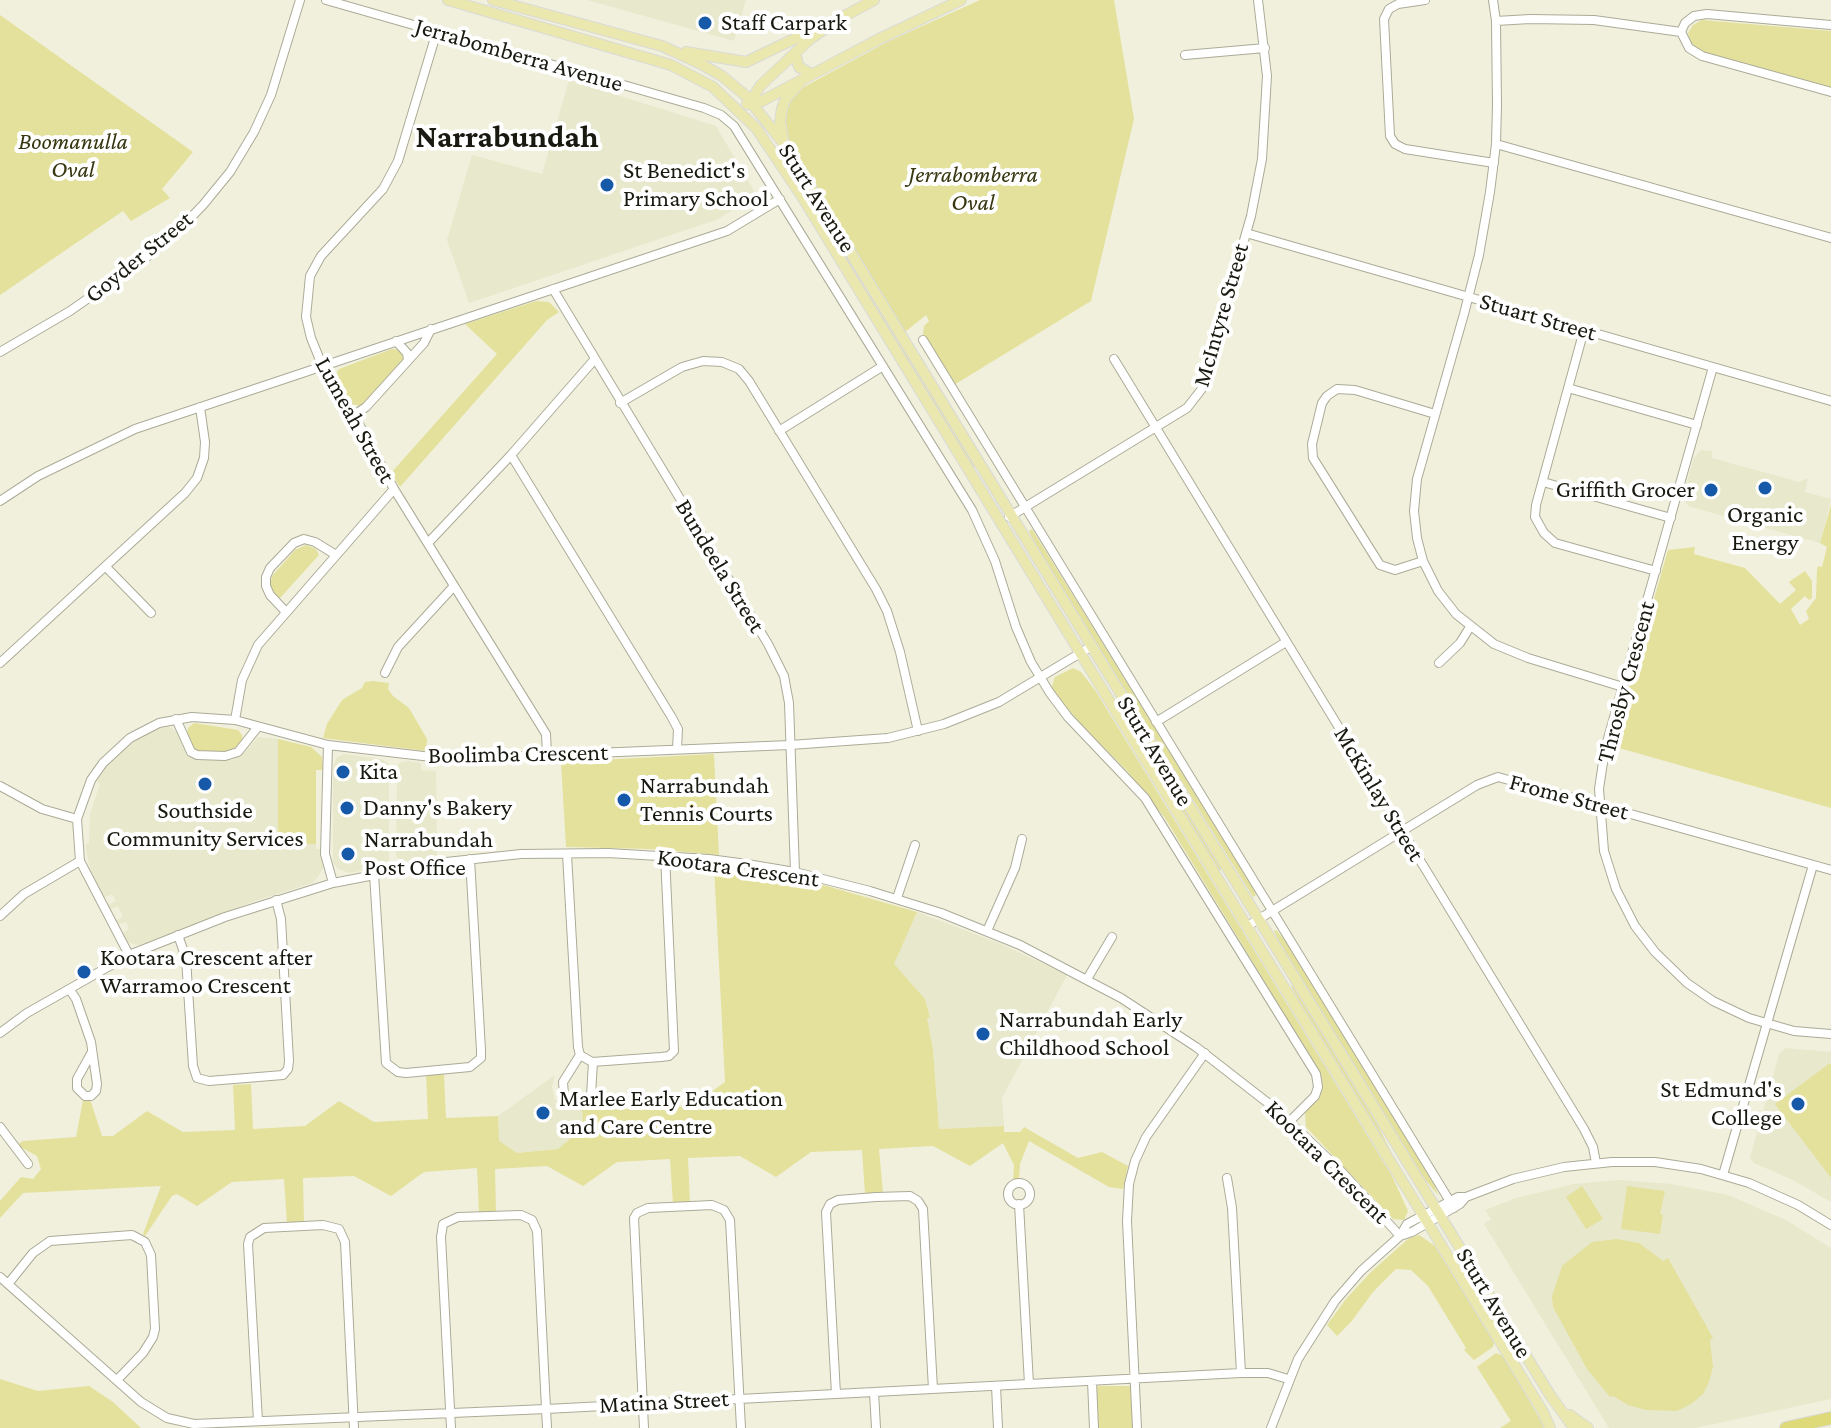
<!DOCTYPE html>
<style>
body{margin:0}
canvas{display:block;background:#f0f0dc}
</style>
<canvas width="1831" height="1428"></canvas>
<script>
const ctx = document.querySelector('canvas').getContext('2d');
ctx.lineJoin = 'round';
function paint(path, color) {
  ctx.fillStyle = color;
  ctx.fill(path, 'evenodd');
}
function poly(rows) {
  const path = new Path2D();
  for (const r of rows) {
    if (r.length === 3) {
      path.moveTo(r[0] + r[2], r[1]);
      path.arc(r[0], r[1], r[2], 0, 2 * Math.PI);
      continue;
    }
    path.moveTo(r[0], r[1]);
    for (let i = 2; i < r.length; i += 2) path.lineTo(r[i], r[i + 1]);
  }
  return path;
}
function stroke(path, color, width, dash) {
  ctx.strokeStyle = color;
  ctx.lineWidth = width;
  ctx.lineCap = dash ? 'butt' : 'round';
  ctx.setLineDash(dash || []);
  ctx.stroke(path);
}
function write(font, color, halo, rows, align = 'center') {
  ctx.font = font + ' "Crimson Pro",serif';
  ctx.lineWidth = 8;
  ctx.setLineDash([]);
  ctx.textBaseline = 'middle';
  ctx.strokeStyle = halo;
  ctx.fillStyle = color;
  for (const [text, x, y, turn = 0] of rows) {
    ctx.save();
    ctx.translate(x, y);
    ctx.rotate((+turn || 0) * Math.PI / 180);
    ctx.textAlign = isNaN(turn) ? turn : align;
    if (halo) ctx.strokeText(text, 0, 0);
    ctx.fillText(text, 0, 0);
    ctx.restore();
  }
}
const built = poly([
 [587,0,746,0,734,41],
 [569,80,716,126,757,196,716,220,469,303,447,240,472,155,542,174],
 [1701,450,1712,451,1712,458,1799,482,1808,478,1805,492,1831,499,1820,543,1688,506,1683,496,1694,458],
 [170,727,177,732,189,755,198,760,232,760,246,751,258,737,278,739,278,842,316,844,316,849,323,849,323,868,318,877,312,883,249,903,147,943,136,945,128,942,121,934,129,929,126,922,117,925,115,921,123,917,118,906,109,910,107,906,116,901,112,894,103,898,90,869,85,844,89,843,90,814,100,784,97,782,105,768,116,755,137,739,160,728],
 [344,754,382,759,389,764,389,859,384,867,349,873,337,868,333,862,333,767,337,757],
 [406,761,421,763,421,770,436,771,437,858,403,863,396,856,397,768,399,763],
 [917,912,1001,944,1067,975,1002,1098,1004,1126,939,1129,933,1050,926,1017,930,1016,925,999,893,964],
 [1785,1048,1831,1052,1831,1202,1793,1180,1754,1163,1750,1158,1779,1054],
 [555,1075,552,1087,555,1100,559,1104,566,1101,570,1107,582,1109,583,1128,558,1149,517,1153,499,1142,498,1116],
 [1619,1180,1671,1184,1728,1195,1786,1220,1831,1248,1831,1399,1695,1428,1609,1428,1484,1224,1491,1219,1485,1210,1516,1198,1574,1184]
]);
const green = poly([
 [980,0,1114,0,1134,119,1091,301,954,385,923,334,924,326,929,321,926,315,905,332,786,135,783,117,789,99,800,89,887,42],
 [0,15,193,152,162,189,170,198,131,221,123,211,0,295],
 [1702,20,1831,31,1831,89,1702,52,1692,46,1688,33,1693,25],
 [795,170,976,466,972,468,803,193,793,172],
 [536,301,549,302,559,312,547,320,400,487,391,473,497,354,465,324],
 [392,349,400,350,404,360,369,401,361,406,351,404,337,384,336,374,339,369],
 [1831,505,1831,808,1612,746,1668,550,1695,547,1694,554,1745,568,1780,604,1796,590,1789,582,1805,571,1812,581,1812,598,1809,600,1805,596,1791,609,1800,625,1809,619,1806,611,1816,598,1817,570,1818,566,1822,567,1827,547,1820,543],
 [1032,529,1252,885,1256,895,1253,897,1036,546,1029,531],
 [306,545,316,549,319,555,280,598,275,596,270,583,273,575,295,550],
 [1073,668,1081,672,1095,690,1392,1176,1408,1211,1404,1220,1393,1219,1306,1127,1305,1113,1319,1097,1323,1088,1321,1074,1165,818,1128,772,1079,722,1054,692,1052,686,1055,677],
 [373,681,389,683,388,689,393,696,409,708,427,739,426,751,323,738,327,724,342,700,362,688,365,682],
 [1120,703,1127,714,1222,869,1218,871,1115,706],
 [194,723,238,730,242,735,243,742,229,753,199,752,190,745,187,737,188,728],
 [278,739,311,747,322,757,323,770,316,770,316,844,278,843],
 [714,754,719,855,650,849,566,847,561,762],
 [714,866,827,886,917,912,894,964,925,999,930,1017,927,1018,933,1050,939,1129,1004,1126,1004,1132,1020,1132,1024,1127,1078,1158,1102,1152,1128,1166,1123,1189,1109,1187,1029,1141,1020,1164,1019,1179,1013,1180,1014,1165,1003,1143,970,1166,933,1146,879,1149,883,1193,865,1194,862,1150,811,1152,776,1177,740,1156,688,1158,690,1203,673,1204,670,1159,617,1162,583,1186,547,1166,495,1169,496,1213,479,1214,477,1168,424,1172,391,1196,354,1176,303,1178,304,1223,287,1224,284,1179,232,1182,197,1206,177,1194,172,1196,145,1236,143,1234,161,1186,23,1193,0,1218,0,1201,21,1177,33,1179,41,1169,37,1156,17,1145,23,1141,76,1137,83,1100,90,1099,102,1136,113,1136,147,1111,183,1132,235,1130,233,1085,251,1084,253,1129,305,1126,339,1101,374,1122,428,1119,426,1075,444,1074,446,1118,498,1116,499,1141,517,1153,558,1149,583,1128,582,1109,590,1105,598,1097,601,1097,601,1110,692,1106,725,1082],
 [1276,930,1287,943,1433,1182,1438,1195,1421,1175,1284,952,1274,931],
 [1293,985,1371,1111,1392,1154,1390,1155,1312,1026,1291,986],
 [1830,1063,1831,1065,1831,1178,1775,1104],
 [1582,1186,1603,1219,1586,1229,1566,1197],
 [1627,1186,1665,1191,1660,1214,1663,1215,1660,1234,1621,1229],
 [1419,1235,1435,1246,1494,1342,1493,1347,1474,1360,1464,1350,1466,1348,1428,1286,1411,1270,1396,1269,1373,1292,1351,1322,1337,1336,1327,1325,1346,1299,1371,1272,1408,1239],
 [1617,1239,1639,1243,1663,1261,1668,1258,1713,1338,1710,1340,1713,1367,1709,1382,1703,1394,1691,1404,1677,1411,1646,1410,1628,1405,1613,1396,1610,1397,1587,1369,1553,1307,1552,1296,1562,1266,1592,1242],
 [1496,1353,1503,1356,1545,1428,1500,1428,1511,1421,1477,1367],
 [0,1379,38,1391,89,1386,113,1402,141,1428,0,1428],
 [1099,1386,1131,1386,1134,1428,1098,1428,1096,1388]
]);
const minor = poly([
 [326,0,704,108,721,115,734,126,972,510,995,561,1016,627,1031,662,1050,693,1068,717,1145,798,1316,1074,1318,1087,1315,1096,1290,1121],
 [1425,0,1398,4,1389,9,1384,19,1390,136,1395,144,1405,149,1494,163],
 [1493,0,1496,21,1497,105,1496,144,1490,192,1479,255,1464,314,1417,479,1414,511,1417,538,1423,561,1438,591,1456,614,1494,644,1528,658,1623,687],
 [1496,21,1530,19,1594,20,1681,32],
 [1831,25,1707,14,1694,16,1685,23,1681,32,1689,48,1702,56,1831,92],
 [437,31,398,161,383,189,321,256,310,276,306,317,311,338,327,377,354,415,394,489,546,734,547,755],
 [1185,55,1265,48],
 [1496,144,1831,238],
 [1246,233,1831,401],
 [553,289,768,644,784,676,789,703,795,872],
 [1584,330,1536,505,1535,517,1544,533,1555,543,1656,571],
 [923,340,1454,1208],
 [396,341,407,353,408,360],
 [0,352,70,311,143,260,174,235,203,205,230,172,254,132,271,95,300,0],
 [1114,359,1584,1129,1593,1147,1596,1163],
 [1713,367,1605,749,1599,789,1604,851,1616,889,1635,926,1655,952,1687,983,1713,1001,1749,1018,1794,1031,1831,1034],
 [1568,388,1697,425],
 [620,403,682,367,703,361,722,362,739,369,749,381,876,589,887,611,900,652,918,731],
 [354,415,366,407,424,343,431,329],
 [779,431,883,366],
 [511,455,671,716,678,729,677,749],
 [1543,482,1671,518],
 [0,501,38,476,135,429,727,231,780,199],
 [1009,517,1187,408,1201,390,1251,216,1262,159,1267,76,1258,0],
 [428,543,511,455,594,360],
 [1423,561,1395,570,1380,565,1313,458,1312,444,1322,403,1327,396,1337,389,1355,390,1435,414],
 [106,567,151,613],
 [286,612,270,595,266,586,266,577,270,568,294,543,304,539,315,542,336,555],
 [0,663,185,493,197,478,204,458,205,442,200,407],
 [1439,663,1460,643,1470,627],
 [385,673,398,647,454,586],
 [176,719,191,752,197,755,225,756,238,752,257,728],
 [235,720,242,680,258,645,394,489],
 [1156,722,1286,642],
 [328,745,325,854,333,883],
 [0,786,42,809,77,819],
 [567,854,578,1047,580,1055,592,1062,661,1057,669,1056,674,1051,665,855],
 [374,874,386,1063,398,1072,406,1073,470,1067,481,1058,481,1050,470,859],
 [897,898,915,845],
 [0,916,24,894,80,861],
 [1246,927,1477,785,1498,777,1831,870],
 [987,931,1015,868,1022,839],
 [178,935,186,958,193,1066,197,1078,209,1081,283,1075,288,1069,289,1061,281,919,276,900],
 [129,955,80,861,77,819,91,780,103,763,130,738,159,723,192,717,235,720,328,745,449,759,790,745,888,738,944,724,999,702,1092,646],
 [1087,979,1112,937],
 [70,990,76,999,91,1042,97,1084,96,1091,91,1096,85,1096,77,1088,77,1079,92,1052],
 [0,1033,27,1013,129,955,225,917,333,883,437,863,521,854,608,853,709,859,747,864,795,872,870,891,941,913,1020,945,1121,998,1196,1047,1277,1110,1341,1171,1400,1236],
 [580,1055,563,1082,564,1095,570,1101,581,1103,591,1095,593,1062],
 [0,1127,28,1164],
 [1723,1175,1813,865],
 [1227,1178,1232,1208,1241,1373],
 [1019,1194,11],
 [1019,1204,1029,1384],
 [1400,1236,1412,1232,1460,1204,1466,1197],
 [0,1277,141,1402,167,1418,194,1424,546,1409,1241,1373,1268,1373,1288,1379],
 [8,1284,33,1253,50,1241,132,1235,145,1242,151,1255,155,1329,153,1337,143,1353,117,1380],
 [1092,1381,1094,1428],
 [996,1386,998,1428],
 [874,1392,876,1428],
 [836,1394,826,1212,830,1204,838,1200,876,1197,910,1196,918,1201,923,1209,933,1389],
 [258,1421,248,1244,250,1237,264,1228,323,1225,339,1229,345,1242,354,1428],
 [451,1428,441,1237,443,1224,458,1217,521,1215,532,1220,537,1231,547,1428],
 [644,1428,634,1218,637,1213,648,1208,712,1205,724,1210,730,1220,741,1428],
 [1137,1428,1127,1221,1129,1184,1135,1161,1146,1137,1205,1053],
 [1271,1428,1298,1359,1335,1301,1361,1271,1400,1236,1407,1224,1458,1197,1466,1197,1513,1179,1564,1167,1612,1162,1655,1162,1701,1169,1749,1183,1798,1205,1831,1225]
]);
const major = poly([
 [448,0,671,65,713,87,756,128,801,195,1543,1412,1550,1428],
 [493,0,662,46,699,63,722,76,746,96,784,144,1550,1395,1574,1428],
 [686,52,746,62,817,28],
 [795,53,799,67,811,74],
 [747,104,762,101,879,39,961,0],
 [753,106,754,96,760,86,810,39,839,19,874,0],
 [783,138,780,122,782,108,786,98,799,84],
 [1570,1415,1588,1428]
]);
const highway = poly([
 [1786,1428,1831,1418]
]);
const markers = [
 [705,23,8,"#1759a9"],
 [607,185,8,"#1759a9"],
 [1765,488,8,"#1759a9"],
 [1711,490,8,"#1759a9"],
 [343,772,8,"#1759a9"],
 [205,784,8,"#1759a9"],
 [624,800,8,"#1759a9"],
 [347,808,8,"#1759a9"],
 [348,854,8,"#1759a9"],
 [84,972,8,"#1759a9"],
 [983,1034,8,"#1759a9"],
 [1798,1104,8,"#1759a9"],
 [543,1113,8,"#1759a9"]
];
const poiNames = [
 ["Staff Carpark",721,23],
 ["St Benedict's",623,171],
 ["Primary School",623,199],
 ["Griffith Grocer",1695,490,"right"],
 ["Organic",1765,515,"center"],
 ["Energy",1765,543,"center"],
 ["Kita",359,772],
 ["Narrabundah",640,786],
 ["Tennis Courts",640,814],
 ["Danny's Bakery",363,808],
 ["Southside",205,811,"center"],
 ["Community Services",205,839,"center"],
 ["Narrabundah",364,840],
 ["Post Office",364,868],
 ["Kootara Crescent after",100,958],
 ["Warramoo Crescent",100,986],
 ["Narrabundah Early",999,1020],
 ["Childhood School",999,1048],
 ["St Edmund's",1782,1090,"right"],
 ["College",1782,1118,"right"],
 ["Marlee Early Education",559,1099],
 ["and Care Centre",559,1127]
];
const streetNames = [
 ["Jerrabomberra Avenue",519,55,16],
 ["Sturt Avenue",817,198,58],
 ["Goyder Street",139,257,-39],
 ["McIntyre Street",1221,315,-74],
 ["Stuart Street",1538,317,16],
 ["Lumeah Street",355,420,61],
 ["Bundeela Street",720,566,59],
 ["Throsby Crescent",1626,682,-75],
 ["Sturt Avenue",1155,751,59],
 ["Boolimba Crescent",518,754,-1],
 ["McKinlay Street",1379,794,59],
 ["Frome Street",1569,797,15],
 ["Kootara Crescent",738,868,8],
 ["Kootara Crescent",1327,1162,45],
 ["Sturt Avenue",1494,1303,59],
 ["Matina Street",664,1402,-3]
];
const parkNames = [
 ["Boomanulla",73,142],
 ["Oval",73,170],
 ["Jerrabomberra",973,175],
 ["Oval",973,203]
];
const districtNames = [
 ["Narrabundah",507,137]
];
paint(built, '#e8e8cc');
paint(green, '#e4e19c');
stroke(minor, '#acab98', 10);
stroke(major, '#dadad9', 12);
stroke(highway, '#dadad9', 14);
stroke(minor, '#fff', 8);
stroke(major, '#ebe8af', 10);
stroke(highway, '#ded979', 12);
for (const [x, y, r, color] of markers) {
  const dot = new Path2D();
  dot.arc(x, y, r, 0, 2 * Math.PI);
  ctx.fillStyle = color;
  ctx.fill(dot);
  stroke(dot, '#fff', 3);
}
write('24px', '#191911', '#fff', poiNames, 'left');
write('24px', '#191911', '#fff', streetNames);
write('italic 24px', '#373610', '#fff', parkNames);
write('bold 32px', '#191911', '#fff', districtNames);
</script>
